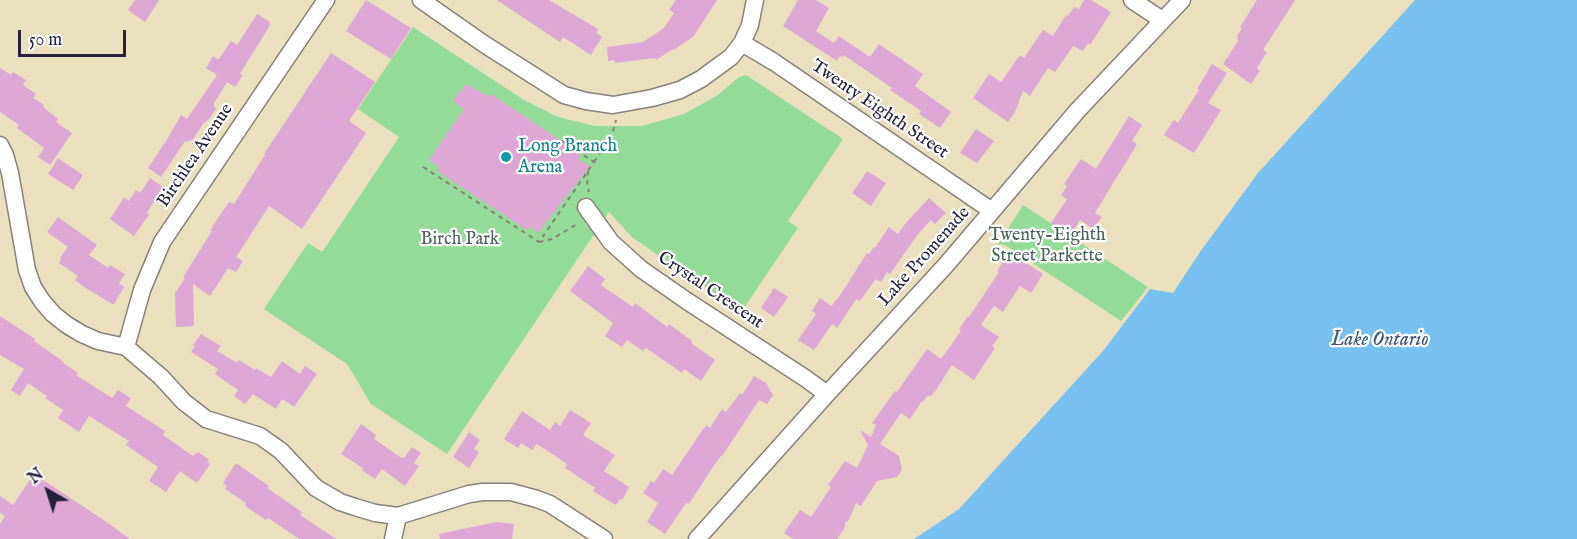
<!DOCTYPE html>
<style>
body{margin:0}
#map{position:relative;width:1577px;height:539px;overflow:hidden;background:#eae0be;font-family:"IM FELL English",serif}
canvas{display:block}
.north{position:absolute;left:18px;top:461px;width:60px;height:60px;-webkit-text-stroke:4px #fff;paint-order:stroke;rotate:321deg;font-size:16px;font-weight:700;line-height:24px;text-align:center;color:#22223b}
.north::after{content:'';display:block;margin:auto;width:21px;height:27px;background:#22223b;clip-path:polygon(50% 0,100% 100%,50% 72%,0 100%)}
.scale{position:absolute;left:18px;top:30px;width:108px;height:27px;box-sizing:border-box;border:3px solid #22223b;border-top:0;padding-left:8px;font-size:18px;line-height:21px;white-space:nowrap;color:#22223b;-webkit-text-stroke:4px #fff;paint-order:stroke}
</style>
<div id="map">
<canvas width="1577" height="539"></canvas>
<div class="north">N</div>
<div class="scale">50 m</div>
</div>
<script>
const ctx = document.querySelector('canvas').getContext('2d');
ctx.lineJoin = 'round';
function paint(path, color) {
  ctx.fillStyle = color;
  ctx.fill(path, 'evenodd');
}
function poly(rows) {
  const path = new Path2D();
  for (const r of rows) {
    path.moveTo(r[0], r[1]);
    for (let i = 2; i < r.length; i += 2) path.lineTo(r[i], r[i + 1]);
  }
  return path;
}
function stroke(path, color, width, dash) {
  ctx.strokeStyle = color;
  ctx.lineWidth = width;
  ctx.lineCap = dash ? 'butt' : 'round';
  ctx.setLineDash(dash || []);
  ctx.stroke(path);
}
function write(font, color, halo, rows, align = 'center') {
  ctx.font = font + ' "IM FELL English",serif';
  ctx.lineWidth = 4.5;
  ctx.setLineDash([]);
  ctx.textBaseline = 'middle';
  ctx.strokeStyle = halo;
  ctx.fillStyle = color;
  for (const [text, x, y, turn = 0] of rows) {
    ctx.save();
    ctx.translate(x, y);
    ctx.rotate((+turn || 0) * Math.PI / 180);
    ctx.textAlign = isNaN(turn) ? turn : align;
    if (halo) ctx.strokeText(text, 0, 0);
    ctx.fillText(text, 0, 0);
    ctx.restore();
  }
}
const green = poly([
 [413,27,524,100,558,117,595,126,642,126,684,114,718,95,739,77,746,75,843,139,788,221,798,228,742,311,656,254,632,237,609,212,447,454,371,404,347,364,264,309,308,243,322,252,399,137,358,109],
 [1023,205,1148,287,1121,321,1005,245,1001,244,997,246]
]);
const water = poly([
 [1415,0,1577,0,1577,539,914,539,959,509,1103,351,1150,289,1173,293,1200,252,1258,173]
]);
const building = poly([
 [135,0,159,0,145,22,128,10],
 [366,0,411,28,391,59,346,31],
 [497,0,549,0,598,29,596,33,602,37,591,55,563,37,560,42],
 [676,0,717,0,694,36,674,50,673,49,656,60,655,58,615,63,615,60,608,61,607,47,643,42,664,28,674,13,669,10],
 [798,0,816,0,829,8,816,31,834,43,839,36,870,57,879,44,923,74,915,86,951,112,940,128,919,114,921,111,890,90,892,88,844,55,843,57,840,56,837,61,783,26],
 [1084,0,1091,0,1111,12,1090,45,1088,43,1083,51,1073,46,1055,72,1048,68,1030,96,1023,91,1015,112,1008,122,973,98,989,74,1001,82,1020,55,1024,58,1043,30,1053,36,1066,15,1068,16,1074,7,1079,9],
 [1257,0,1295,0,1263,50,1267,52,1257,68,1260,71,1251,84,1223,64,1238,41,1237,36,1242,28,1240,27],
 [257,14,270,22,269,24,270,25,240,74,243,75,235,87,227,82,214,103,214,106,216,109,209,119,203,124,192,141,190,140,188,142,185,141,161,177,148,168,168,138,181,115,187,119,217,75,206,68,213,56,218,60,231,41,237,45],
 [331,53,375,82,349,121,366,133,302,229,269,206,236,257,243,261,236,272,228,268,210,296,193,284,194,326,176,327,175,293,185,278,183,277,212,231,210,231,218,218,229,202,234,204,265,155,264,154],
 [1212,64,1227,73,1208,103,1221,110,1194,153,1164,135,1174,120,1178,123,1199,90,1197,89],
 [0,68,11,75,13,72,26,80,23,85,36,94,33,98,44,105,43,107,58,119,56,122,72,133,50,165,38,157,44,148,17,128,19,125,0,112],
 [466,84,488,96,491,94,581,154,578,159,590,166,538,233,530,227,527,230,437,171,440,168,429,160,464,109,453,101],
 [1129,116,1142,125,1132,141,1137,144,1095,213,1102,217,1093,229,1080,220,1070,236,1051,223,1067,199,1061,195,1067,186,1064,184,1081,159,1096,169],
 [976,129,994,141,977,163,960,153],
 [58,158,83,175,73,190,48,174],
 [867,171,886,183,871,206,852,193],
 [150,178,163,187,147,213,149,215,134,236,110,219,124,197,129,201,136,190,140,193],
 [929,198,946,213,935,224,931,220,918,234,890,274,887,272,881,282,876,279,860,301,856,299,837,328,832,324,814,350,798,340,816,314,812,311,820,298,832,306,836,299,837,300,867,253,869,254,874,247,875,248,889,227,898,234,905,224],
 [58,217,97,245,89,255,108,268,110,265,125,274,119,283,124,287,114,304,112,304,84,287,75,280,78,276,59,263,61,259,60,258,68,247,47,232],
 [1009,252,1043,274,1031,293,1020,286,1003,312,994,306,981,325,999,337,992,346,995,348,974,380,952,365,936,390,931,396,927,396,923,402,922,401,910,419,901,413,880,444,899,456,902,470,897,477,877,481,861,506,856,503,849,520,845,523,845,527,837,539,793,539,784,533,800,510,811,517,831,487,828,485,845,461,857,468,868,445,860,430,871,437,876,425,872,423,895,391,897,392,927,349,941,359,961,331,959,329,968,316,969,317,999,272,997,271],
 [588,266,605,279,601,285,633,307,635,303,667,327,669,324,692,341,691,343,715,360,701,381,684,369,682,373,646,348,643,351,627,340,622,347,605,336,613,323,570,291],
 [774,288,788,297,774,317,761,308],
 [0,316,35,339,34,341,64,362,63,363,78,373,76,375,112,398,118,390,131,398,126,406,165,431,163,435,193,456,198,452,209,460,207,462,210,464,197,483,180,471,166,492,149,481,158,467,126,445,129,441,89,416,79,432,58,418,63,410,45,398,47,396,28,383,20,396,11,390,24,369,0,355],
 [201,334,221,346,217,351,237,363,239,360,255,370,256,368,271,377,282,361,300,374,305,366,317,374,294,407,282,399,276,409,253,394,245,404,234,396,238,390,215,374,218,369,191,352,195,346,193,345],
 [754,376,766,383,773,395,767,404,759,400,722,456,721,456,715,464,689,504,686,503,665,534,647,522,658,503,643,493,651,481,654,483,663,469,672,475,703,429,707,425,710,428,722,409,726,412,740,393,742,395],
 [570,410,591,423,583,435,615,455,604,471,629,487,622,500,620,499,616,505,593,491,595,488,565,468,567,464,537,444,532,450,521,443,518,448,504,439,522,411,550,430,555,422,560,426],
 [361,424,376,435,374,439,400,457,404,458,412,447,421,453,414,463,419,466,405,486,382,469,375,479,362,470,363,468,341,454],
 [469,432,480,440,474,449,479,452,469,468,453,457],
 [236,463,269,486,267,488,302,512,300,515,336,539,299,539,268,518,266,520,245,506,246,503,225,489,227,486,223,483],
 [34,474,102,519,130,539,0,539,0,524,5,516,0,513,0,496,13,505],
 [496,522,514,524,512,539,440,539,439,534]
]);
const path = poly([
 [594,162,613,131,616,120],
 [423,167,539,242,594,162,559,139],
 [588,171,587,186,589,192],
 [539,242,552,239,579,223]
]);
const street = poly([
 [421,0,484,44,564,95,586,101,613,105,652,98,680,90,701,79,731,57,742,43,750,25,755,0],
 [1132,0,1162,20],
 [742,43,774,62,992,211],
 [0,145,5,155,10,173,27,270,33,287,42,301,53,314,67,325,82,334,98,341,126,347,161,377,184,402,206,419,260,436,281,451,316,488,340,502,355,507,375,513,398,516,469,494,483,492,511,492,537,499,550,504,604,539],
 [586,207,611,242,641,269,687,301,805,378,827,394],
 [126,347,142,290,162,242,326,0],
 [393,539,398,516],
 [697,539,827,394,946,265,1078,110,1182,0]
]);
const markers = [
 [506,157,6,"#0f9aa8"]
];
const streetNames = [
 ["Twenty Eighth Street",879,110,34],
 ["Birchlea Avenue",196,156,-56],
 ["Lake Promenade",925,257,-48],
 ["Crystal Crescent",710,291,34]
];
const cultureNames = [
 ["Long Branch",518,147],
 ["Arena",518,168]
];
const parkNames = [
 ["Twenty-Eighth",1047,236],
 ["Street Parkette",1047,257],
 ["Birch Park",460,240]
];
const waterNames = [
 ["Lake Ontario",1380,341]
];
paint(green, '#93db96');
paint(water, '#78c0f0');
paint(building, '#dea6d5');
stroke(street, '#86817c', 19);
stroke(path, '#86817c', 2, [4.5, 4.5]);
stroke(street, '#fff', 16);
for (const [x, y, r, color] of markers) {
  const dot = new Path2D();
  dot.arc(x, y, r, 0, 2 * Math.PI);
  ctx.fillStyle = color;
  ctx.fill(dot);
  stroke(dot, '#fff', 2);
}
write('18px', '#22223b', '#fff', streetNames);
write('18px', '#0d838f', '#fff', cultureNames, 'left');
write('18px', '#4a635b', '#fff', parkNames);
write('italic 20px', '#40597a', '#fff', waterNames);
</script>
